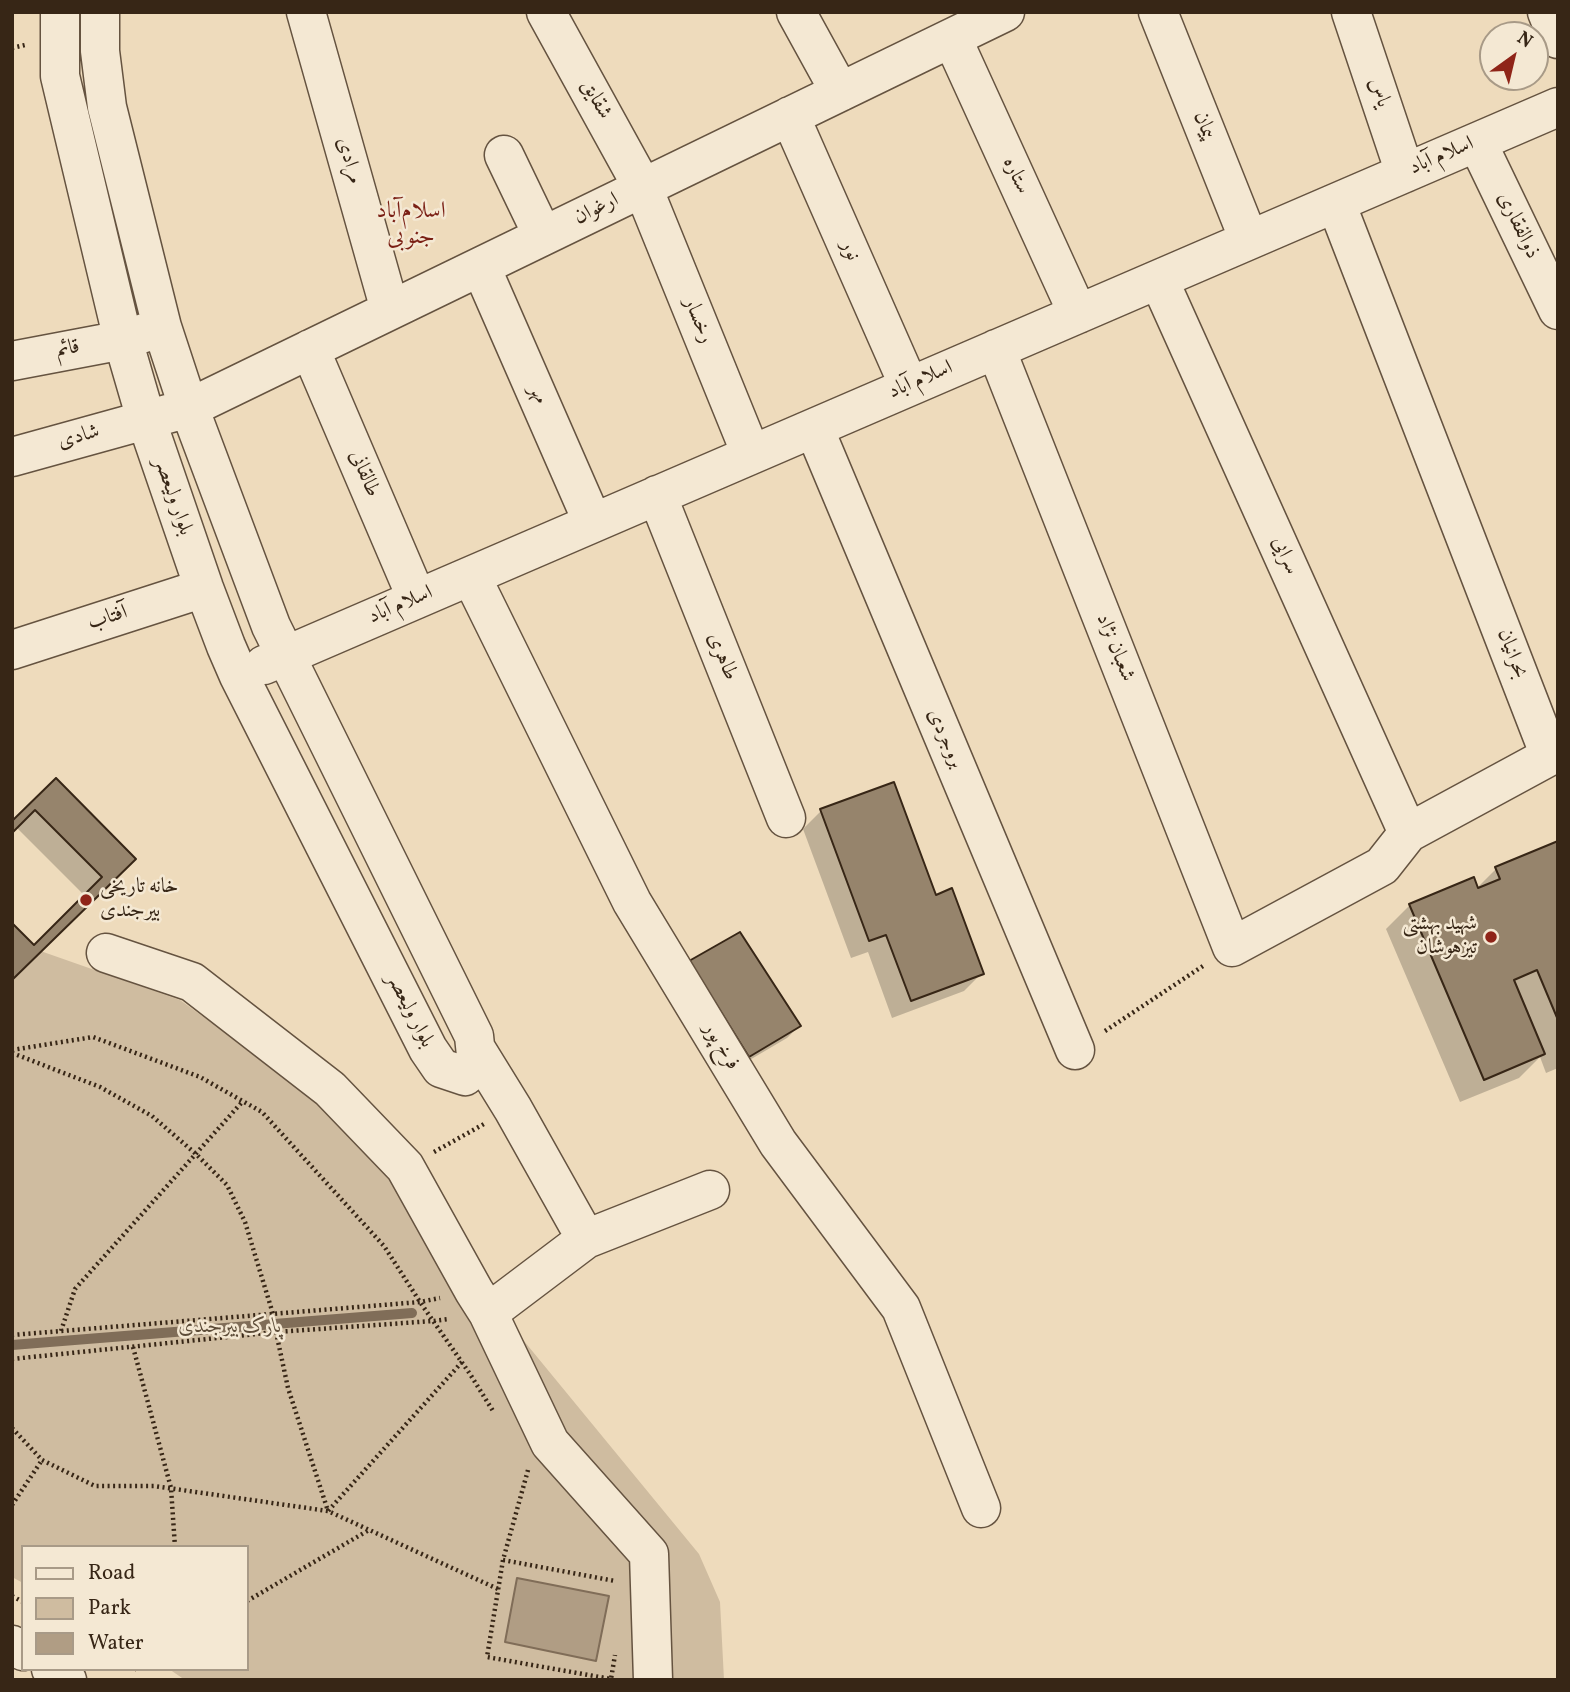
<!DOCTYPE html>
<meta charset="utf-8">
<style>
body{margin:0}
#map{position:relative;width:1570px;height:1692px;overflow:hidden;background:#eedbbc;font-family:Vollkorn,serif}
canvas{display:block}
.frame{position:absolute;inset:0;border:14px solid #372616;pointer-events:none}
.legend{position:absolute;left:21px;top:1545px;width:228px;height:126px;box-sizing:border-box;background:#f4e8d3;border:2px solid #a89a87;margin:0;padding:9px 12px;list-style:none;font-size:21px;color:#372616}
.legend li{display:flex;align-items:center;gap:14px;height:35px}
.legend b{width:35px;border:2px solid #a89a87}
.north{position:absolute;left:1479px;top:21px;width:70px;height:70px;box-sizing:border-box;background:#f4e8d3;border:2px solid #a89a87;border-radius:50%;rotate:34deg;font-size:19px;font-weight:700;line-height:28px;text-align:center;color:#372616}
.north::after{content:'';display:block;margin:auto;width:24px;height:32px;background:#8f2418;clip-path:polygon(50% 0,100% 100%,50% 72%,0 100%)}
</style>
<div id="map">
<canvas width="1570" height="1692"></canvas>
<div class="frame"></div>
<ul class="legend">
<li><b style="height:9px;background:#f4e8d3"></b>Road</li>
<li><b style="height:19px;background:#cfbca0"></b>Park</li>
<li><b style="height:19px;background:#b09d84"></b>Water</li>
</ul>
<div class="north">N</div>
</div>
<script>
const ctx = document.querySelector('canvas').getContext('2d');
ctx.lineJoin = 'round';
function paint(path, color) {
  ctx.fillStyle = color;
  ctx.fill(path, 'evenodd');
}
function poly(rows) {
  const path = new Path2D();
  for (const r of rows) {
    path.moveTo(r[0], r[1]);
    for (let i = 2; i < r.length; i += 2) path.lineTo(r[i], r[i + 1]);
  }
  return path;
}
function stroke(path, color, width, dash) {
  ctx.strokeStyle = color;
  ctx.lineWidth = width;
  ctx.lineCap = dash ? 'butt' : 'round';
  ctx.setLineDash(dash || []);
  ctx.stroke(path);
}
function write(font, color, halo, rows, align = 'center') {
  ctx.font = font + ' Vollkorn,Amiri,serif';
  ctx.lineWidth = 5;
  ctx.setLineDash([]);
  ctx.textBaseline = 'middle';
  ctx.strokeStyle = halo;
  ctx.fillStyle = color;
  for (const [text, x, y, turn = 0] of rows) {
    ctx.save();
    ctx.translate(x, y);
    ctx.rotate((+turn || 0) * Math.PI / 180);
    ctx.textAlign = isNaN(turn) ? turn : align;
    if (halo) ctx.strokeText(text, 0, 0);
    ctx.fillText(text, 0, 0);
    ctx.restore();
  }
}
const green = poly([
 [12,941,180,1000,325,1104,478,1285,699,1554,720,1602,724,1680,185,1680,169,1669,247,1669,247,1547,23,1547,23,1583,12,1577]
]);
const water = poly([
 [517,1578,609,1596,596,1661,505,1642,517,1578]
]);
const shadow = poly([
 [56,780,133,859,34,947,85,896,16,827],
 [821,811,935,897,982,973,964,991,892,1018,868,952,851,958,803,829],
 [1558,843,1558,1068,1546,1073,1540,1057,1519,1078,1460,1102,1386,929,1410,905,1477,888,1496,869],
 [690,963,799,1026,787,1038,736,1068]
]);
const stream = poly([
 [12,1345,412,1313]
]);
const building = poly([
 [56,778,136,859,12,980,12,923,34,945,102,877,35,810,12,833,12,821,56,778],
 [894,782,936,895,952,888,984,974,911,1001,886,935,869,941,820,809,894,782],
 [1558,841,1558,1020,1537,970,1514,980,1545,1054,1484,1080,1409,904,1474,877,1478,888,1500,879,1495,867,1558,841],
 [740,932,801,1026,749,1057,689,961,740,932]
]);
const path = poly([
 [12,48,25,45],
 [1105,1031,1203,966],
 [12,1050,93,1037,200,1077,262,1112,384,1246,420,1302,470,1374,493,1411],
 [12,1053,100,1087,152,1116,196,1154,227,1185,245,1222,273,1314],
 [434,1152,484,1124],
 [61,1331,75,1289,243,1101],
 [276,1332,288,1388,328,1511,462,1362],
 [12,1335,420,1302,440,1298],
 [133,1347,171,1488,175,1547],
 [12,1359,276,1332,433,1321,449,1319],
 [12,1428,42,1460,95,1486,154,1486,328,1511,498,1589],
 [528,1470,503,1560,487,1657,611,1679,615,1655],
 [12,1505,42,1460],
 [503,1560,615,1581],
 [12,1596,23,1602],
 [247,1601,369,1530],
 [136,1669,137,1670]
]);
const minor = poly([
 [60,12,60,76,123,340,146,419,204,588,226,646,239,676,428,1049,441,1068,465,1076,477,1065,474,1036,271,626,184,394,162,327,107,107,100,51,100,12],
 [306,12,390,310],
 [546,12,643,188,751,454],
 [796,12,840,92],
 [1158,12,1249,240],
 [1351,12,1405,173],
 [1547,12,1558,39],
 [952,38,1078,314],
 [790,116,909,386],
 [1477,142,1558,310],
 [504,155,543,236],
 [481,267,593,523],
 [1159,280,1408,833],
 [310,349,417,599],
 [996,349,1232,947,1382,866,1408,833,1550,756,1336,203],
 [12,361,123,340,147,332],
 [814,428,1075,1050],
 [12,457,189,408,1005,12],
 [657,495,786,818],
 [471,576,632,902,778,1143,901,1308,981,1508],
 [12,650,204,588],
 [264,665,1558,107],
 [106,953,192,982,330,1089,405,1167,474,1291,488,1313,550,1443,649,1554,653,1680],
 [476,1049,513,1109,586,1239],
 [488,1313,586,1239,710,1190],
 [12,1645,23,1651],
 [51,1669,67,1680]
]);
const markers = [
 [86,900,7,"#8f2418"],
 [1491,937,7,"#8f2418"]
];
const streetNames = [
 ["یاس",1378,93,71],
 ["شقایق",595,100,61],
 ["پیمان",1203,126,68],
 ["اسلام آباد",1442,157,-23],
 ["مرادی",348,161,74],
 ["ستاره",1015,176,65],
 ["ارغوان",597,210,-26],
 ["ذوالفقاری",1517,226,64],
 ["نور",849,251,66],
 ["رخسار",697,321,68],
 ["قائم",68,350,-11],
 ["اسلام آباد",921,381,-23],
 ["مهر",537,395,66],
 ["شادی",79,438,-16],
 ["طالقانی",363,474,67],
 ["بلوار ولیعصر",172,497,71],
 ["سرایی",1284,556,66],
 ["اسلام آباد",401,606,-23],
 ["آفتاب",108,619,-18],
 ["شعبان نژاد",1114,648,68],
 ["بحرانیان",1511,654,69],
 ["طاهری",721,657,68],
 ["بروجردی",944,739,67],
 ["بلوار ولیعصر",409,1011,63],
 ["فرخ پور",720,1047,59]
];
const poiNames = [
 ["خانه تاریخی",100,888],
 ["بیرجندی",100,912],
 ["شهید بهشتی",1477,925,"right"],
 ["تیزهوشان",1477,949,"right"]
];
const parkNames = [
 ["پارک بیرجندی",230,1328]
];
const neighbourhoodNames = [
 ["اسلام‌‌آباد",411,213],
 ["جنوبی",411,239]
];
paint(green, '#cfbca0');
paint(water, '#b09d84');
stroke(water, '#806d58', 2);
paint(shadow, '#0003');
stroke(stream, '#806d58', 10);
paint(building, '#96846c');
stroke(building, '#372616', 2);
stroke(minor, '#655340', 41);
stroke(path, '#372616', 4.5, [2, 3.5]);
stroke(minor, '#f4e8d3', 38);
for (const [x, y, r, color] of markers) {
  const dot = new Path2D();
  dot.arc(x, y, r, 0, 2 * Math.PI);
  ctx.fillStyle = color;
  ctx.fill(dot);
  stroke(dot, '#f4e8d3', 2.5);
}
write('21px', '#372616', '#f4e8d3', streetNames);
write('21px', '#372616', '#f4e8d3', poiNames, 'left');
write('italic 21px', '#5d4c38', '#f4e8d3', parkNames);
write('23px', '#7a1f14', '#f4e8d3', neighbourhoodNames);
</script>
